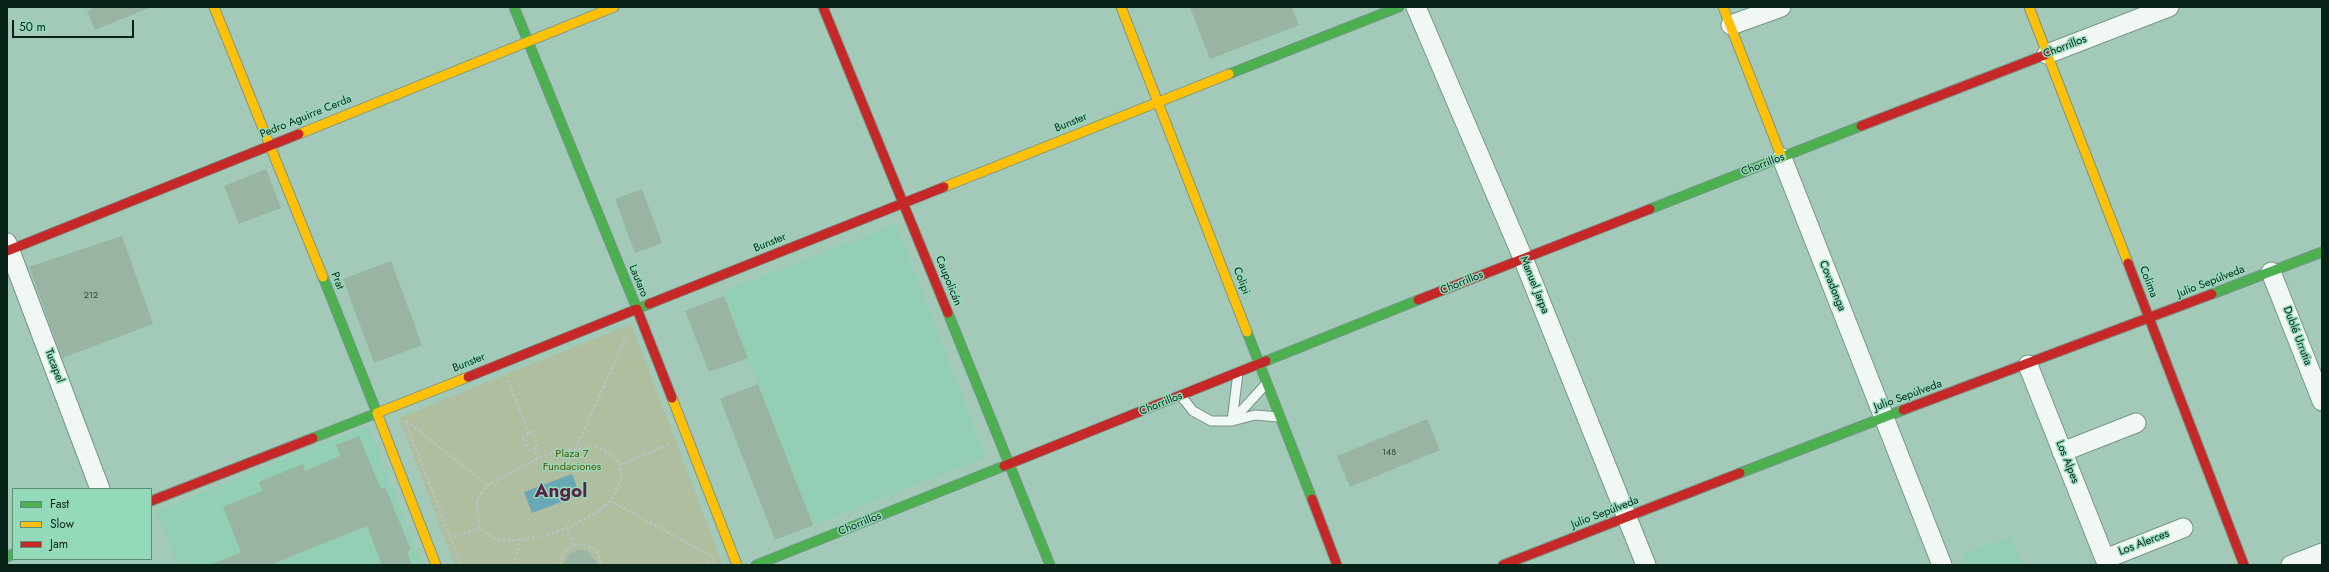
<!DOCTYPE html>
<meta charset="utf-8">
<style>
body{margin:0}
#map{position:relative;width:2329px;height:572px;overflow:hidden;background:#a3cab8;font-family:Jost,sans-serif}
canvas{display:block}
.frame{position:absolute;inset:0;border:8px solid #062217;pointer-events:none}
.legend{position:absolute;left:12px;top:488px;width:140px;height:72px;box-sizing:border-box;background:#94d9b9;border:1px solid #5b9078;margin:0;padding:5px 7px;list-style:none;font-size:12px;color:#062217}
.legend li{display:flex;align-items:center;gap:8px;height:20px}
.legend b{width:20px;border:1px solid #5b9078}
.scale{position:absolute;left:12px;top:20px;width:122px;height:18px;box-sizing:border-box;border:2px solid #062217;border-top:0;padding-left:5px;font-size:12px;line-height:14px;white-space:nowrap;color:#062217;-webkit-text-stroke:3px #94d9b9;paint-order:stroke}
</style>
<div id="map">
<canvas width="2329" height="572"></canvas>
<div class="frame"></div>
<ul class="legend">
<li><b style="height:5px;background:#4caf50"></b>Fast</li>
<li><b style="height:5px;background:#ffc107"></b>Slow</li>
<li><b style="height:5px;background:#c62828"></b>Jam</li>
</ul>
<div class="scale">50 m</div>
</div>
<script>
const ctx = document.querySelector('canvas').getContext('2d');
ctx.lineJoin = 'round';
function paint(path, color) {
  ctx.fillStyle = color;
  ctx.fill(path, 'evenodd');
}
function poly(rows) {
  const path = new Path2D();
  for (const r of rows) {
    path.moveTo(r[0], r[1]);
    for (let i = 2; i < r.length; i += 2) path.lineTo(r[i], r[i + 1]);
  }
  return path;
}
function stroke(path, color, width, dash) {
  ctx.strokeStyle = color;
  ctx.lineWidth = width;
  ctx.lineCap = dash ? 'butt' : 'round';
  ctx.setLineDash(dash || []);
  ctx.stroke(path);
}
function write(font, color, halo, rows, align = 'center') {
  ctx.font = font + ' Jost,sans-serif';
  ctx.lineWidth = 3;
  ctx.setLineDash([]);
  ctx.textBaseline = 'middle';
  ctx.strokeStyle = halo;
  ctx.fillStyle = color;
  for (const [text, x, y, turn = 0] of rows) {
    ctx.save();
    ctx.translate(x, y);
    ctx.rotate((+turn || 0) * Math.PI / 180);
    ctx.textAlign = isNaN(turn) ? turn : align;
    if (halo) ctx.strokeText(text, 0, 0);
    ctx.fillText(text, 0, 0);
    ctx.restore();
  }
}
const built = poly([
 [896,224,985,457,813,525,723,292],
 [368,425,422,565,178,565,156,511],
 [2012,536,2022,565,1966,565,1962,554]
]);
const green = poly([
 [631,324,723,565,455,565,399,418]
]);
const water = poly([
 [572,474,580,495,532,513,524,492]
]);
const building = poly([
 [96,7,151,7,95,30,87,11],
 [1190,7,1292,7,1299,25,1210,59],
 [266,169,281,208,239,224,224,186],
 [642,189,662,243,635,253,615,199],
 [122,236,153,324,62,358,29,267],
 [391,261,422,345,374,363,343,279],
 [724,296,748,358,709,372,685,311],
 [758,384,813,525,775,540,720,399],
 [1427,419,1440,450,1350,487,1337,456],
 [359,436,381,489,385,487,411,550,407,552,412,565,382,565,367,526,270,565,210,565,241,552,223,507,262,491,259,482,303,464,305,471,340,456,336,445],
 [578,550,587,551,599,565,563,565,570,554]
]);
const path = poly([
 [508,380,529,434],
 [405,421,461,565],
 [406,421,488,485],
 [595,447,611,454,620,465,621,479,616,491,610,501,596,513,567,528,544,536,520,539,505,541,493,538,479,528,477,499,488,485,538,458,560,451,595,447],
 [576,448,627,335],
 [534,449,529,451,523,436,533,432,538,447,534,449,538,458],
 [620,465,670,444],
 [610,501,713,557],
 [567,528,573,545],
 [449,539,479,528],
 [514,565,520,539],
 [560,565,563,554,567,549,580,544,593,548,598,553,601,565],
 [702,565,715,560]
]);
const lane = poly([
 [1181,396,1193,411,1211,421,1232,421,1255,415,1278,417],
 [1233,420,1266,384],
 [1232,421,1238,373]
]);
const street = poly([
 [1416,7,1523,258,1646,565],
 [1731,25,1781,7],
 [2047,54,2169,7],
 [1782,158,1942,565],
 [7,243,100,489],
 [2271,272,2322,401],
 [2028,365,2105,559,2183,528],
 [2062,452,2136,423],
 [2291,565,2322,553]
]);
const fast = poly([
 [514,7,637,309,649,304],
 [1229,74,1399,7],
 [1650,209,1861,126],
 [2212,294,2322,252],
 [948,313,1050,565],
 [1247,332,1312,499],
 [1266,361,1418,300],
 [313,438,377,413,323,277],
 [1740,473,1903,410],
 [7,557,13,554],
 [756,565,1004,466]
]);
const slow = poly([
 [214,7,323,277],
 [1121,7,1247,332],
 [1723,7,1782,158],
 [2029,7,2128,263],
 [299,134,614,7],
 [944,187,1229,74],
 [672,398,737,565],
 [436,565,377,413,468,377]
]);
const jam = poly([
 [823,7,948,313],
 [1861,126,2047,54],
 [7,251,299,134],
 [2128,263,2244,565],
 [1418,300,1650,209],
 [649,304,944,187],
 [468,377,637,309,672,398],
 [1903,410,2212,294],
 [1004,466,1266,361],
 [1312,499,1337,565],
 [151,501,313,438],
 [1503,565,1740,473]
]);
const numberNames = [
 ["212",91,296],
 ["148",1389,453]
];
const streetNames = [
 ["Chorrillos",2065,47,-21],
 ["Pedro Aguirre Cerda",306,117,-22],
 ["Bunster",1071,123,-22],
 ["Chorrillos",1763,165,-21],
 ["Bunster",770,243,-22],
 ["Prat",337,281,68],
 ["Lautaro",638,281,68],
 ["Caupolicán",948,281,68],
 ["Colipi",1241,281,69],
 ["Colima",2148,282,69],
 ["Julio Sepúlveda",2211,282,-21],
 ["Chorrillos",1462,283,-22],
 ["Manuel Jarpa",1534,285,68],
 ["Covadonga",1832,286,68],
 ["Dublé Urrutia",2297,336,69],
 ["Bunster",469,363,-22],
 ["Tucapel",54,366,69],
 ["Julio Sepúlveda",1908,396,-20],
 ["Chorrillos",1161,404,-22],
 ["Los Alpes",2067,462,68],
 ["Julio Sepúlveda",1605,513,-21],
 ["Chorrillos",860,524,-22],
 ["Los Alerces",2144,543,-21]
];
const parkNames = [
 ["Plaza 7",572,454],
 ["Fundaciones",572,467]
];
const townNames = [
 ["Angol",561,492]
];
paint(built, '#92cfb4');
paint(green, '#afbe9e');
paint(water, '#69a9b7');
paint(building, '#99b4a3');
stroke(lane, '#779588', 11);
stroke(street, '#779588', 21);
stroke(fast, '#779588', 11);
stroke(slow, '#779588', 11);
stroke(jam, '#779588', 11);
stroke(path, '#b7c3be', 2.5, [3, 2]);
stroke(lane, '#f1f7f4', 9);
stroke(street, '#f1f7f4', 19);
stroke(fast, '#4caf50', 9);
stroke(slow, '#ffc107', 9);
stroke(jam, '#c62828', 9);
write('9px', '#2c473b', null, numberNames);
write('11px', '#062217', '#94d9b9', streetNames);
write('11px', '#5a5301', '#94d9b9', parkNames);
write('bold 19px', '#5d2147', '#94d9b9', townNames);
</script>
